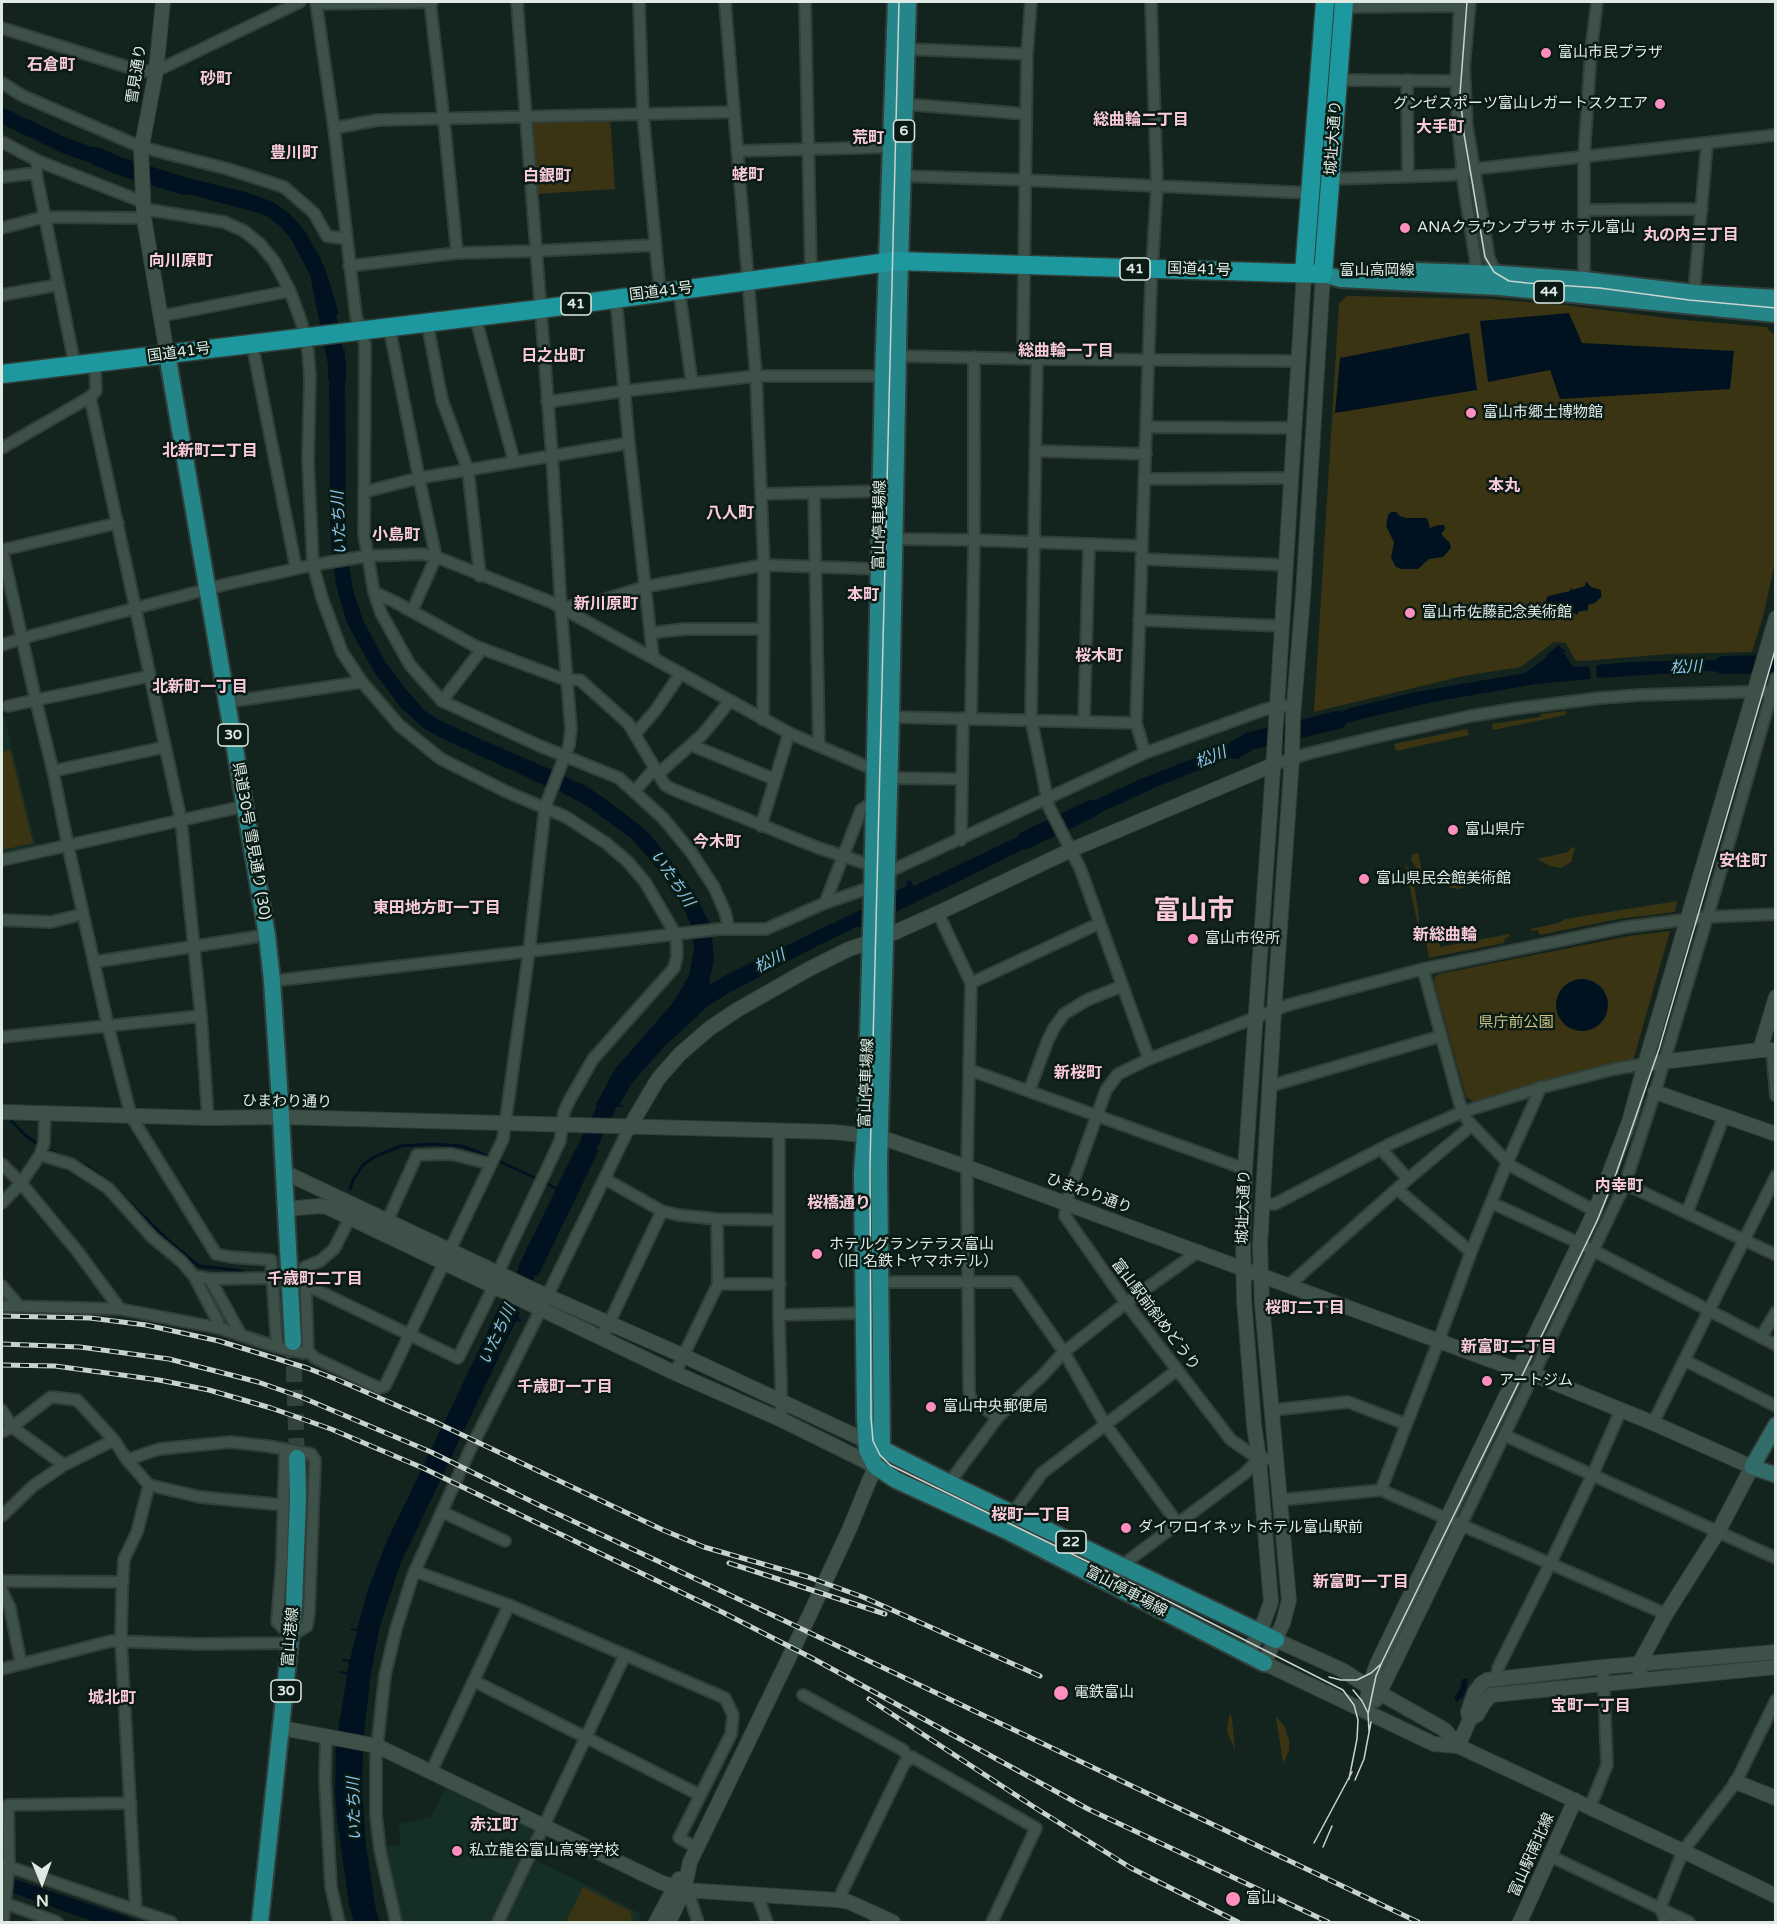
<!DOCTYPE html>
<meta charset="utf-8">
<style>
body{margin:0}
#map{position:relative;width:1777px;height:1924px;overflow:hidden;background:#13241e;font-family:"Varela Round",sans-serif}
canvas{display:block}
.frame{position:absolute;inset:0;border:3px solid #dfeae5;pointer-events:none}
.north{position:absolute;left:12px;top:1852px;width:60px;height:60px;-webkit-text-stroke:4px #091b14;paint-order:stroke;rotate:179deg;font-size:16px;font-weight:700;line-height:24px;text-align:center;color:#dfeae5}
.north::after{content:'';display:block;margin:auto;width:21px;height:27px;background:#dfeae5;clip-path:polygon(50% 0,100% 100%,50% 72%,0 100%)}
</style>
<div id="map">
<canvas width="1777" height="1924"></canvas>
<div class="frame"></div>
<div class="north">N</div>
</div>
<script>
const ctx = document.querySelector('canvas').getContext('2d');
ctx.lineJoin = 'round';
function paint(path, color) {
  ctx.fillStyle = color;
  ctx.fill(path, 'evenodd');
}
function poly(rows) {
  const path = new Path2D();
  for (const r of rows) {
    if (r.length === 3) {
      path.moveTo(r[0] + r[2], r[1]);
      path.arc(r[0], r[1], r[2], 0, 2 * Math.PI);
      continue;
    }
    path.moveTo(r[0], r[1]);
    for (let i = 2; i < r.length; i += 2) path.lineTo(r[i], r[i + 1]);
  }
  return path;
}
function stroke(path, color, width, dash) {
  ctx.strokeStyle = color;
  ctx.lineWidth = width;
  ctx.lineCap = dash ? 'butt' : 'round';
  ctx.setLineDash(dash || []);
  ctx.stroke(path);
}
function write(font, color, halo, rows, align = 'center') {
  ctx.font = font + ' "Varela Round","Noto Sans JP",sans-serif';
  ctx.lineWidth = 5;
  ctx.setLineDash([]);
  ctx.textBaseline = 'middle';
  ctx.strokeStyle = halo;
  ctx.fillStyle = color;
  for (const [text, x, y, turn = 0] of rows) {
    ctx.save();
    ctx.translate(x, y);
    ctx.rotate((+turn || 0) * Math.PI / 180);
    ctx.textAlign = isNaN(turn) ? turn : align;
    if (halo) ctx.strokeText(text, 0, 0);
    ctx.fillText(text, 0, 0);
    ctx.restore();
  }
}
const built = poly([
 [2,709,36,846,2,854],
 [446,1787,534,1829,535,1835,526,1856,583,1883,642,1915,638,1922,403,1922,386,1847,401,1844,399,1824,431,1817]
]);
const green = poly([
 [610,117,615,189,536,194,531,122],
 [1347,296,1489,299,1564,305,1683,320,1766,327,1775,336,1775,561,1764,613,1752,652,1667,654,1582,661,1575,660,1566,643,1554,642,1521,667,1463,676,1314,712,1339,304],
 [1566,711,1566,715,1493,730,1492,724,1540,717,1541,714],
 [1467,729,1469,735,1396,751,1394,744],
 [10,749,33,843,2,850,2,753],
 [1575,847,1571,862,1561,868,1550,866,1537,859,1568,852,1571,848],
 [1418,853,1424,882,1419,883,1417,869,1411,860,1412,855],
 [1405,864,1412,872,1419,917,1418,926],
 [1478,871,1465,887,1459,889,1451,888,1435,879,1434,876,1442,874,1446,877],
 [1677,901,1675,912,1618,919,1540,935,1537,930,1531,931,1531,929,1558,923,1566,919],
 [1670,931,1633,1061,1534,1084,1476,1103,1466,1097,1434,982,1435,977,1439,974,1629,936],
 [1509,934,1510,936,1505,938,1504,943,1429,958,1425,937,1437,935,1440,947],
 [1229,1715,1231,1715,1232,1718,1235,1750,1227,1731],
 [1276,1717,1284,1725,1289,1740,1289,1751,1283,1764],
 [583,1887,630,1911,632,1918,630,1922,566,1922]
]);
const water = poly([
 [2,107,67,138,119,157,119,173,62,153,2,124],
 [160,171,245,192,273,202,289,213,305,231,320,258,326,271,339,314,331,315,331,312,327,313,326,315,319,316,310,275,291,239,280,226,268,217,259,213,161,187],
 [1569,313,1582,343,1734,351,1730,389,1560,399,1550,370,1488,382,1480,321],
 [1469,333,1477,390,1335,413,1340,358],
 [345,350,346,536,348,553,332,556,330,520,329,352,337,354,338,351],
 [1391,512,1396,512,1400,516,1406,518,1427,518,1430,528,1438,525,1444,525,1445,529,1441,534,1450,543,1451,548,1443,557,1429,559,1418,569,1402,569,1396,567,1391,558,1394,542,1386,526,1388,515],
 [349,565,353,590,363,620,386,663,404,687,425,711,437,719,478,738,552,770,546,786,441,738,425,729,401,708,374,672,347,623,336,585,334,567],
 [1586,581,1591,587,1601,590,1601,595,1602,596,1595,603,1588,605,1588,610,1578,612,1577,615,1568,609,1559,610,1555,615,1547,610,1546,600,1548,596,1570,591,1571,587,1572,590,1585,586],
 [1559,645,1562,649,1566,650,1564,653,1572,666,1575,667,1589,666,1591,679,1536,684,1433,702,1341,724,1313,733,1314,721,1333,716,1333,711,1338,713,1350,708,1416,692,1525,673,1547,657,1547,654],
 [1751,655,1746,673,1707,671,1597,678,1596,665,1632,662,1739,659],
 [1257,733,1257,746,1247,751,1156,787,1072,826,1070,818,1066,814,1136,781],
 [564,776,586,786,610,802,648,832,662,849,694,893,710,924,691,926,683,906,659,870,632,839,587,806,559,791],
 [1047,823,1048,830,1051,830,1053,835,896,912,896,891,908,885,906,882,910,880,914,886],
 [862,909,862,927,857,927,817,946,727,994,708,1006,664,1047,632,1083,620,1104,625,1107,595,1106,615,1069,671,1005,689,976,694,949,693,938,712,937,714,960,709,983,711,984,728,974],
 [1582,1005,26],
 [575,1150,599,1150,538,1276,518,1267],
 [501,1304,520,1313,518,1317,522,1320,520,1322,516,1321,400,1565,380,1626,370,1679,364,1735,338,1731,347,1675,340,1673,340,1671,347,1672,349,1662,342,1661,343,1659,350,1660,357,1631,350,1630,351,1628,357,1629,368,1589,387,1541],
 [1462,1679,1468,1679,1467,1686,1463,1697,1457,1702,1454,1699,1460,1689],
 [336,1745,363,1751,362,1789,366,1846,376,1910,380,1922,354,1922,349,1905,337,1819,335,1793],
 [2,1875,142,1922,94,1922,2,1889]
]);
const stream = poly([
 [7,1116,24,1134,40,1146],
 [46,1149,62,1156],
 [76,1162,88,1167,112,1185,171,1243,199,1266,243,1271],
 [544,1182,559,1190],
 [350,1189,353,1180,363,1165,374,1157,401,1146,432,1144,461,1146,476,1151,538,1179]
]);
const river = poly([
 [96,156,119,166,184,186],
 [322,289,337,364,337,377],
 [1723,665,1776,664],
 [1235,750,1250,741,1338,720],
 [1026,840,1091,809],
 [575,1172,609,1102,619,1087],
 [499,1328,537,1251]
]);
const primaryTunnel = poly([
 [293,1342,297,1458]
]);
const minor = poly([
 [316,2,334,128,356,316,365,344,364,534,374,592,381,613,410,665,442,701,540,746,619,778,663,818,691,852,714,887,725,912,729,929],
 [430,2,445,130,457,253],
 [639,2,643,114,660,292],
 [725,2,756,376,764,565,763,720],
 [805,2,811,273],
 [1031,2,1027,54,1023,350,1037,359,1031,719,1049,807,1080,868,1149,1059],
 [1460,2,1456,81,1458,126,1464,187,1476,263,1471,271,1467,273],
 [1470,2,1464,67,1467,126,1489,258,1493,267,1501,273],
 [317,4,432,2],
 [1344,7,1459,6],
 [2,28,140,71,156,71,300,2],
 [906,49,1027,54],
 [1339,80,1456,81],
 [1407,80,1408,176],
 [2,83,23,96,141,147,228,169,284,187,314,213,327,236,347,239],
 [904,104,1026,114],
 [334,128,378,120,734,112],
 [2,142,38,161,143,202],
 [737,151,890,147],
 [38,161,36,173,75,366],
 [902,176,1025,180,1311,193],
 [2,177,36,173],
 [1331,179,1453,175,1474,169,1776,135],
 [144,209,224,222,244,231,260,244,274,261,290,291,302,324,308,351,310,377,308,460,313,565,322,598,342,652,362,682,399,725,441,759,507,792,566,817,606,843,628,862,645,882,676,935,677,956,674,968,593,1059,569,1101,564,1112,560,1141,502,1264,494,1286,458,1358,306,1285],
 [1584,210,1702,209],
 [2,228,44,217,144,218],
 [349,266,457,253,535,251,656,245],
 [1584,280,1584,157,1591,50,1597,2],
 [679,290,692,383],
 [1694,293,1707,143],
 [2,295,57,285],
 [616,298,629,443,653,657],
 [161,316,290,291],
 [475,316,514,461],
 [427,322,442,400,468,470,480,576],
 [389,326,419,478,436,557,412,611],
 [252,343,296,568],
 [898,356,1037,359,1299,361],
 [90,397,181,820,201,1016,208,1118],
 [547,402,624,391,756,376,883,376],
 [1147,427,1295,428],
 [2,448,90,397,96,391,95,364],
 [1036,451,1146,454],
 [1144,479,1291,478],
 [364,492,419,478,629,443],
 [814,493,819,746],
 [762,494,881,491],
 [894,539,974,540,1142,546],
 [2,549,36,701,53,771,68,846,108,1026,131,1116,216,1254,231,1257,271,1260,277,1347],
 [2,550,118,523],
 [1141,559,1286,565],
 [374,592,395,602,475,646,566,680,580,680,628,723,665,785,672,789,816,847,873,866],
 [561,608,600,601,644,587,764,565,880,569],
 [1139,620,1282,626],
 [650,633,685,629,764,629],
 [2,645,23,638,227,584,313,565,367,556,423,554,436,557,551,602,789,733,875,770],
 [442,701,482,649],
 [227,702,362,682],
 [8,706,150,676],
 [891,717,1136,723],
 [971,718,974,540,974,357],
 [1084,721,1089,544],
 [635,734,655,711,681,673],
 [691,745,774,779],
 [1145,753,1136,723,1151,284,1157,186,1151,2],
 [1273,765,1306,754,1380,736,1471,716,1513,709,1599,698,1640,695,1776,691],
 [53,771,165,747],
 [658,774,703,734,730,701],
 [889,778,962,779],
 [634,792,654,769],
 [761,826,789,733],
 [961,840,963,718],
 [2,860,245,806],
 [886,873,1145,753,1263,710,1277,706,1294,706],
 [825,903,861,810,874,801],
 [938,913,971,983,967,1167,969,1390,971,1400,998,1417],
 [2,920,51,922,83,914],
 [94,962,267,935],
 [1423,969,1462,1112,1468,1121,1511,1166,1595,1211],
 [272,981,720,929,766,929,825,903,872,887],
 [971,983,1100,923],
 [2,1037,201,1016],
 [1772,1051,1776,1096],
 [970,1070,1245,1169],
 [1270,1086,1441,1036],
 [1029,1091,1048,1040,1054,1028,1064,1014,1087,1000,1122,986],
 [779,1131,779,1315,782,1420],
 [1381,1149,1408,1179],
 [40,1155,71,1164,108,1188,152,1237,181,1261,194,1276,218,1322,219,1328],
 [2,1164,21,1183,78,1252,120,1309],
 [605,1179,662,1211,678,1215,717,1219,779,1220],
 [1625,1184,1776,1255],
 [1397,1189,1471,1252],
 [2,1203,21,1183,40,1155,44,1143,45,1112],
 [1492,1203,1579,1243,1776,1345],
 [1263,1204,1275,1204,1392,1143,1462,1112,1540,1088,1614,1069,1645,1064],
 [353,1212,334,1249,320,1261,305,1267,308,1351,315,1358,379,1388,385,1386,503,1139,529,952,545,807,569,745,571,729,561,608,552,455,517,2],
 [1687,1213,1724,1116],
 [385,1226,417,1155,451,1154,491,1164],
 [194,1276,210,1279,273,1278],
 [210,1279,241,1335],
 [880,1282,1015,1282,1064,1352,1105,1424,1178,1524],
 [718,1284,780,1284],
 [1289,1285,1408,1179,1471,1126],
 [2,1286,19,1306],
 [2,1306,120,1309,219,1328,277,1347,303,1353,308,1351],
 [779,1315,863,1313],
 [1761,1337,1776,1312],
 [602,1338,662,1211],
 [1684,1360,1776,1406],
 [675,1373,718,1284,717,1219],
 [2,1410,12,1427,64,1465],
 [1272,1410,1348,1402,1406,1424],
 [1653,1423,1776,1176],
 [2,1432,12,1427,51,1397,77,1400,114,1440,127,1460,149,1485,200,1497,284,1505],
 [1504,1435,1776,1558],
 [1277,1458,1259,1459,1231,1440,1126,1303,1065,1216,1066,1204,1070,1191,1106,1090,1118,1074,1149,1059,1288,1005,1423,969,1626,927,1707,917,1776,914],
 [127,1460,159,1449,230,1442,267,1446,311,1454,315,1460,309,1613,307,1626,291,1636,277,1622,282,1560,285,1449],
 [949,1483,998,1417,1042,1376,1064,1352,1126,1303,1199,1251],
 [1381,1490,1439,1340,1471,1252,1507,1163,1541,1087],
 [1280,1500,1381,1490,1666,1614],
 [442,1512,505,1541],
 [1012,1514,1042,1473,1177,1370],
 [2,1516,33,1486,64,1465,114,1440],
 [1461,1525,1625,1184,1655,1092,1715,891,1776,678],
 [413,1575,469,1452,537,1317,629,1128],
 [2,1583,2,1581,123,1582],
 [1115,1585,1121,1566,1244,1474,1259,1459],
 [2,1591,10,1608,21,1664],
 [2,1669,111,1641,198,1644,291,1643],
 [1497,1678,1498,1668,1550,1564,1592,1476,1621,1410],
 [474,1681,700,1795],
 [803,1695,903,1750,909,1759],
 [326,1736,325,1781,331,1887,339,1922],
 [431,1772,509,1605],
 [1590,1807,1607,1765,1603,1667],
 [1550,1856,1689,1922],
 [4,1865,171,1922],
 [684,1890,690,1898,698,1922],
 [757,1894,767,1922],
 [838,1900,904,1764,912,1757,1036,1828,992,1922],
 [2,1902,57,1922],
 [136,1910,121,1641,122,1593,124,1559,137,1532,149,1485],
 [3,1922,9,1866,8,1805,131,1803],
 [396,1922,380,1850,376,1816,376,1756,385,1675,396,1629,413,1575,417,1572,509,1605,725,1698,733,1715,731,1734,679,1838,697,1848],
 [498,1922,625,1655],
 [1666,1922,1660,1908,1683,1851,1736,1782,1776,1700]
]);
const tertiary = poly([
 [163,2,156,71,141,151,144,218,167,354],
 [1323,274,1303,596,1293,717,1292,758,1274,1011,1260,1245,1262,1304,1289,1600,1283,1623,1264,1663,1434,1744,1458,1746,1683,1851,1776,1896],
 [1760,1050,1776,997],
 [1645,1064,1760,1050,1776,1050],
 [1655,1092,1776,1134],
 [2,1112,208,1118,281,1117,834,1132,880,1137,967,1167,1504,1365,1535,1375,1653,1423,1752,1467,1718,1532,1666,1614,1639,1664,1641,1680],
 [629,1128,658,1079,680,1054,710,1028,737,1010,809,969,849,949,880,939,938,913,1071,850,1273,765],
 [284,1172,536,1291,684,1356,873,1444],
 [286,1209,319,1206,327,1207,675,1373,782,1420,875,1466],
 [1276,1640,1342,1670,1364,1684,1445,1730,1458,1746],
 [1247,1653,1260,1632,1271,1602,1259,1459,1254,1425,1244,1299,1243,1238,1245,1169,1274,755,1304,273],
 [1376,1700,1461,1525],
 [1366,1710,1369,1687,1377,1664,1595,1211,1629,1122,1645,1064,1776,618],
 [1470,1719,1477,1715,1484,1703,1491,1695,1776,1667],
 [282,1728,377,1746,660,1882,684,1890,838,1900,849,1902,893,1922],
 [1458,1746,1470,1719,1468,1712,1475,1692,1482,1683,1487,1680,1603,1667,1776,1652],
 [1736,1782,1776,1798],
 [656,1922,679,1879],
 [669,1922,684,1890,690,1862,810,1614,849,1530,879,1457],
 [1520,1922,1575,1800]
]);
const secondary = poly([
 [1776,1425,1752,1467,1776,1475]
]);
const primary = poly([
 [896,2,883,376,872,900,865,1135,862,1173,865,1418,867,1450,875,1466,896,1480,1007,1531,1264,1663],
 [908,2,899,295,891,717,879,1163,882,1449,949,1483,1276,1640],
 [1413,271,1501,274,1584,280,1694,293,1776,298],
 [1323,274,1341,279,1500,287,1776,314],
 [167,354,267,935,272,981,281,1117,293,1342],
 [260,1922,294,1605,298,1497,297,1458]
]);
const trunk = poly([
 [1304,273,1325,2],
 [2,374,540,309,896,261,1323,274,1344,2]
]);
const tram = poly([
 [899,2,870,1163,871,1418,873,1441,880,1455,890,1465,1168,1601,1343,1690,1354,1705,1358,1720,1357,1739,1349,1779],
 [1467,2,1460,94,1464,134,1485,257,1494,272,1509,281,1527,283,1600,288,1689,300,1776,308],
 [1329,1677,1341,1680,1357,1680,1371,1673,1381,1664],
 [1353,1690,1362,1701,1368,1713,1369,1731],
 [1368,1714,1376,1676,1382,1662,1559,1300,1597,1221,1616,1174,1659,1049,1776,647],
 [1355,1780,1364,1759,1371,1722],
 [1314,1843,1352,1772],
 [1323,1847,1332,1826]
]);
const rail = poly([
 [2,1316,90,1318,146,1325,219,1341,307,1368,338,1380,435,1422,663,1530,704,1547,808,1577,863,1597,1040,1676],
 [2,1344,80,1347,169,1359,258,1382,301,1397,431,1452,543,1507,785,1621,1418,1922],
 [2,1365,55,1366,159,1380,209,1390,271,1408,331,1429,423,1468,722,1612,812,1658,1088,1809,1328,1922],
 [729,1563,885,1614],
 [869,1699,1034,1807,1131,1868,1238,1922]
]);
const markers = [
 [1546,53,6,"#fe8ebd"],
 [1660,104,6,"#fe8ebd"],
 [1405,228,6,"#fe8ebd"],
 [1471,413,6,"#fe8ebd"],
 [1410,613,6,"#fe8ebd"],
 [1453,830,6,"#fe8ebd"],
 [1364,879,6,"#fe8ebd"],
 [1193,939,6,"#fe8ebd"],
 [817,1254,6,"#fe8ebd"],
 [1487,1381,6,"#fe8ebd"],
 [931,1407,6,"#fe8ebd"],
 [1126,1528,6,"#fe8ebd"],
 [1061,1693,8,"#fe8ebd"],
 [457,1851,6,"#fe8ebd"],
 [1233,1899,8,"#fe8ebd"]
];
const shields = [
 [904,131,21],
 [1135,269,30],
 [1549,292,30],
 [576,304,30],
 [233,735,30],
 [1071,1542,30],
 [286,1691,30]
];
const shieldNames = [
 ["6",904,131],
 ["41",1135,269],
 ["44",1549,292],
 ["41",576,304],
 ["30",233,735],
 ["22",1071,1542],
 ["30",286,1691]
];
const poiNames = [
 ["富山市民プラザ",1558,53],
 ["グンゼスポーツ富山レガートスクエア",1648,104,"right"],
 ["ANAクラウンプラザ ホテル富山",1417,228],
 ["富山市郷土博物館",1483,413],
 ["富山市佐藤記念美術館",1422,613],
 ["富山県庁",1465,830],
 ["富山県民会館美術館",1376,879],
 ["富山市役所",1205,939],
 ["ホテルグランテラス富山",829,1245],
 ["（旧 名鉄トヤマホテル）",829,1262],
 ["アートジム",1499,1381],
 ["富山中央郵便局",943,1407],
 ["ダイワロイネットホテル富山駅前",1138,1528],
 ["電鉄富山",1074,1693],
 ["私立龍谷富山高等学校",469,1851],
 ["富山",1246,1899]
];
const streetNames = [
 ["雪見通り",137,74,-81],
 ["城址大通り",1334,138,-86],
 ["国道41号",1199,270,2],
 ["富山高岡線",1377,271],
 ["国道41号",661,292,-7],
 ["国道41号",179,353,-8],
 ["富山停車場線",880,525,-89],
 ["県道30号 雪見通り (30)",251,841,80],
 ["富山停車場線",867,1083,-88],
 ["ひまわり通り",287,1102,1],
 ["ひまわり通り",1089,1194,20],
 ["城址大通り",1244,1207,-88],
 ["富山駅前斜めどうり",1155,1315,53],
 ["富山停車場線",1126,1592,28],
 ["富山港線",291,1637,-85],
 ["富山駅南北線",1532,1855,-66]
];
const parkNames = [
 ["県庁前公園",1516,1023]
];
const neighbourhoodNames = [
 ["石倉町",51,66],
 ["砂町",216,80],
 ["総曲輪二丁目",1141,121],
 ["大手町",1440,128],
 ["荒町",868,139],
 ["豊川町",294,154],
 ["蛯町",748,176],
 ["白銀町",547,177],
 ["丸の内三丁目",1691,236],
 ["向川原町",181,262],
 ["総曲輪一丁目",1066,352],
 ["日之出町",553,357],
 ["北新町二丁目",210,452],
 ["本丸",1504,487],
 ["八人町",730,514],
 ["小島町",396,536],
 ["本町",863,596],
 ["新川原町",606,605],
 ["桜木町",1099,657],
 ["北新町一丁目",200,688],
 ["今木町",717,843],
 ["安住町",1743,862],
 ["東田地方町一丁目",437,909],
 ["新総曲輪",1445,936],
 ["新桜町",1078,1074],
 ["内幸町",1619,1187],
 ["桜橋通り",839,1204],
 ["千歳町二丁目",315,1280],
 ["桜町二丁目",1305,1309],
 ["新富町二丁目",1509,1348],
 ["千歳町一丁目",565,1388],
 ["桜町一丁目",1031,1516],
 ["新富町一丁目",1361,1583],
 ["城北町",112,1699],
 ["宝町一丁目",1591,1707],
 ["赤江町",494,1826]
];
const waterNames = [
 ["いたち川",340,523,-93],
 ["松川",1686,668,-3],
 ["松川",1211,758,-22],
 ["いたち川",672,879,56],
 ["松川",770,962,-27],
 ["いたち川",498,1335,-65],
 ["いたち川",355,1809,-92]
];
const townNames = [
 ["富山市",1194,912]
];
paint(built, '#152f26');
paint(green, '#3b3413');
paint(water, '#001220');
stroke(stream, '#001220', 3);
stroke(river, '#001220', 18);
stroke(primaryTunnel, '#32423c', 16, [16, 8]);
stroke(minor, '#323e39', 14);
stroke(tertiary, '#323e39', 16);
stroke(secondary, '#323e39', 18);
stroke(primary, '#323e39', 20);
stroke(trunk, '#323e39', 21);
stroke(minor, '#3e5149', 10);
stroke(tertiary, '#3e5149', 14);
stroke(secondary, '#316c69', 15);
stroke(primary, '#258689', 16);
stroke(trunk, '#1c989e', 18);
stroke(tram, '#c8d3ce', 1.5);
stroke(rail, '#c8d3ce', 5);
stroke(rail, '#091b14', 3, [9]);
for (const [x, y, r, color] of markers) {
  const dot = new Path2D();
  dot.arc(x, y, r, 0, 2 * Math.PI);
  ctx.fillStyle = color;
  ctx.fill(dot);
  stroke(dot, '#091b14', 2);
}
for (const [x, y, w] of shields) {
  const box = new Path2D();
  box.roundRect(x - w / 2, y - 11, w, 22, 4.5);
  ctx.fillStyle = '#091b14';
  ctx.fill(box);
  stroke(box, '#dfeae5', 1.5);
}
write('bold 14px', '#dfeae5', null, shieldNames);
write('15px', '#dfeae5', '#091b14', poiNames, 'left');
write('15px', '#dfeae5', '#091b14', streetNames);
write('15px', '#cec285', '#091b14', parkNames);
write('bold 16px', '#fbcadc', '#091b14', neighbourhoodNames);
write('italic 16px', '#8dc8ee', '#091b14', waterNames);
write('bold 27px', '#fbcadc', '#091b14', townNames);
</script>
